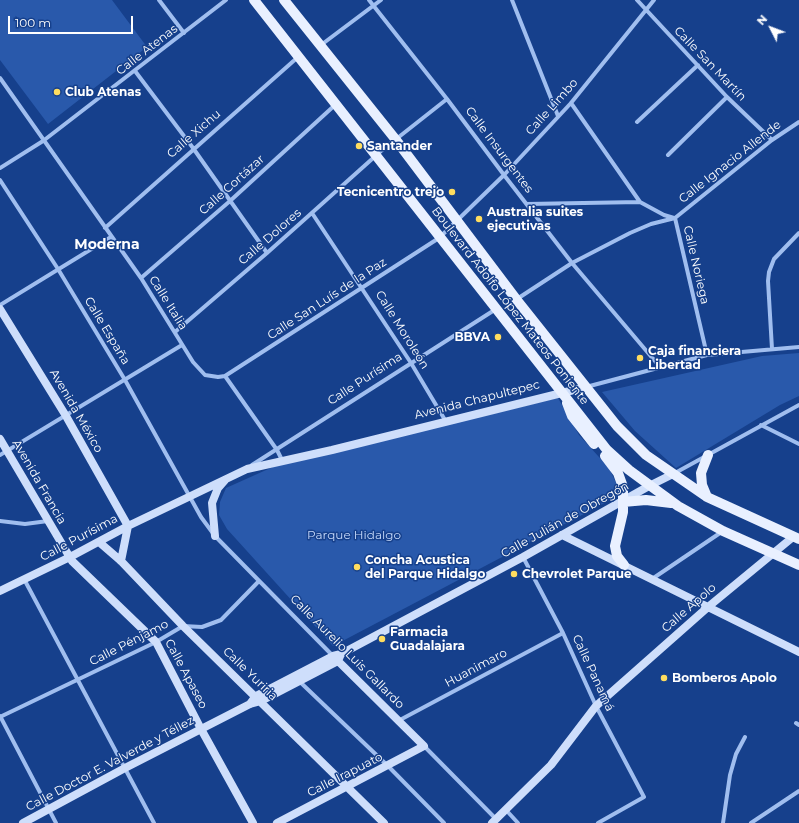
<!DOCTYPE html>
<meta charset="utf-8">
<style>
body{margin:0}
#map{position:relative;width:799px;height:823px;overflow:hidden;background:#16408c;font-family:Montserrat,sans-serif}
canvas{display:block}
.north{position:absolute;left:751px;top:8px;width:40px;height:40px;-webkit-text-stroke:3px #16408c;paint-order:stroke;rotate:312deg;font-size:11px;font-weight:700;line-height:16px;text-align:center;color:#fff}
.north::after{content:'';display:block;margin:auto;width:14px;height:18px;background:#fff;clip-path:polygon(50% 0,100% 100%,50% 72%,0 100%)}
.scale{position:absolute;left:8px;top:16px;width:125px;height:18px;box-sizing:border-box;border:2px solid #fff;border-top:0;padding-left:5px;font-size:12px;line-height:14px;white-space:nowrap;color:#fff;-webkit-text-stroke:3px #16408c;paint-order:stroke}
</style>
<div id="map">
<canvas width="799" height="823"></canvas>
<div class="north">N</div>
<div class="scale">100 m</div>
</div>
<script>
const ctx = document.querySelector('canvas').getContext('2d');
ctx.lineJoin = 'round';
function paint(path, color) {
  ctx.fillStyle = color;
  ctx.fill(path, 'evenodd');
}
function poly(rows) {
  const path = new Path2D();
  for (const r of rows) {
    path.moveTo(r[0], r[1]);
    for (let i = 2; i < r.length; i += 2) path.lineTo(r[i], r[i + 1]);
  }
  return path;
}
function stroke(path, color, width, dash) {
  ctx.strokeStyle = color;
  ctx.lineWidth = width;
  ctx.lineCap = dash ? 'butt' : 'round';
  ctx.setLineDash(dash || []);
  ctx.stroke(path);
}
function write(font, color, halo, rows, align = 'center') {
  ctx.font = font + ' Montserrat,sans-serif';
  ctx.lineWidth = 3;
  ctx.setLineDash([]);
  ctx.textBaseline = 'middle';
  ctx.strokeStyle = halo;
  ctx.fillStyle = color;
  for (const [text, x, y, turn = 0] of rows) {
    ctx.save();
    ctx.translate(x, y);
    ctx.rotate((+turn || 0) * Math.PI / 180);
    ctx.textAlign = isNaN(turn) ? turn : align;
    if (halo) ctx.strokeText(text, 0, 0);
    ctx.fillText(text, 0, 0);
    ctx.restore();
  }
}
const green = poly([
 [0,0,112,0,147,47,48,124,0,60],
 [799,353,799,396,780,405,676,468,635,431,602,392,762,356],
 [558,398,579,435,609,468,617,485,618,496,333,646,227,529,219,515,220,502,226,488,275,466]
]);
const street = poly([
 [159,0,184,33],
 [369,0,447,99,504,175,572,263,660,367],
 [512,0,558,116],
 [637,0,727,97,772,140],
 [321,45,381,0],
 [135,71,193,148,267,253],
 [0,78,141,278,193,362,205,375,218,377,225,376,439,238,504,175,571,103,654,0],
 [571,103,640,202,664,215,674,218],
 [637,122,698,65],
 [668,155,727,97],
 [0,168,43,141,226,0],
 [0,180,58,269,125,380,201,517,215,536,333,656],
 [527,204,640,202],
 [312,213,411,363,445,420],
 [675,218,707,355],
 [105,228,298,57],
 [141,278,230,201,335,105],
 [517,299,572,263,630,233,651,224,675,218,772,140,799,122],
 [0,305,111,237],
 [175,332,267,253,381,151,447,99],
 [772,349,768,281,769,272,774,259,799,233],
 [225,376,277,450,282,460],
 [586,387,707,355,799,347],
 [761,425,799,444],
 [0,455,182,345],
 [252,465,496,309],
 [675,473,799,405],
 [0,521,25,524,48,521],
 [523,557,563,633,596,706,644,797,598,823],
 [24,579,154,823],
 [652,579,723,531],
 [299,681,388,766,444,823],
 [0,716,56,823],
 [0,717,156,642,183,626,202,627,221,620,259,581],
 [398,721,563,633],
 [796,723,799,725],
 [424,746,496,819],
 [506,810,518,823],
 [723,823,730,775,736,754,745,737],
 [751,823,799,791]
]);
const secondary = poly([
 [0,309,66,416,128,526,121,561],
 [0,439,72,561,156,642,201,729,253,823],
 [562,535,799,652],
 [215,536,212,503,218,488,225,480],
 [99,542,121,561,183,626,384,823],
 [0,591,70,557,128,526,247,469,332,450,586,387],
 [250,704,256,696,333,656,341,654,523,557,649,486,673,474],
 [23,823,125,768,250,704,261,701,338,661,341,654],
 [277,823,424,746,335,658],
 [492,823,551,765,596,706,708,607,793,537]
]);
const primary = poly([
 [254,0,607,450,629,470,678,506,723,531,799,565],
 [284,0,396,140,516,299,617,426,646,455,707,497,799,539],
 [567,403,572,416,594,444],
 [605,456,618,473,623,487,623,512,615,546,617,556,624,565],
 [707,497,702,485,701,473,708,455],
 [623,502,646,500,671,503]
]);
const markers = [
 [57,92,4,"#ffdd5f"],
 [359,146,4,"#ffdd5f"],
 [452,192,4,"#ffdd5f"],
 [479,219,4,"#ffdd5f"],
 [498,337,4,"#ffdd5f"],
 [640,358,4,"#ffdd5f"],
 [357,567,4,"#ffdd5f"],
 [514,574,4,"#ffdd5f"],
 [382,639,4,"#ffdd5f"],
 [664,678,4,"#ffdd5f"]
];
const streetNames = [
 ["Calle Atenas",147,50,-38],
 ["Calle San Martín",710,64,46],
 ["Calle Limbo",552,107,-48],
 ["Calle Xichu",194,134,-41],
 ["Calle Insurgentes",499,150,53],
 ["Calle Ignacio Allende",730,162,-38],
 ["Calle Cortázar",232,185,-42],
 ["Calle Dolores",270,237,-41],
 ["Calle Noriega",696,265,77],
 ["Calle San Luís de la Paz",327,299,-33],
 ["Calle Italia",168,303,58],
 ["Boulevard Adolfo López Mateos Poniente",510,306,52],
 ["Calle Moroleón",402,330,58],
 ["Calle España",107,331,59],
 ["Calle Purísima",365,379,-33],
 ["Avenida Chapultepec",477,400,-14],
 ["Avenida México",76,411,60],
 ["Avenida Francia",39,482,60],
 ["Calle Julián de Obregón",565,520,-29],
 ["Calle Purísima",79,538,-28],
 ["Calle Apolo",689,608,-41],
 ["Calle Pénjamo",129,643,-27],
 ["Calle Aurelio Luis Gallardo",347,652,45],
 ["Huanimaro",476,668,-28],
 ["Calle Panamá",593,673,65],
 ["Calle Apaseo",186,674,62],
 ["Calle Yuriria",250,674,44],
 ["Calle Doctor E. Valverde y Téllez",110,764,-28],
 ["Calle Irapuato",345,775,-27]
];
const poiNames = [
 ["Club Atenas",65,92],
 ["Santander",367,146],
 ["Tecnicentro trejo",444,192,"right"],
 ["Australia suites",487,212],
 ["ejecutivas",487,226],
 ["BBVA",490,337,"right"],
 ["Caja financiera",648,351],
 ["Libertad",648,365],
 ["Concha Acustica",365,560],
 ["del Parque Hidalgo",365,574],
 ["Chevrolet Parque",522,574],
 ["Farmacia",390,632],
 ["Guadalajara",390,646],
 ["Bomberos Apolo",672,678]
];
const parkNames = [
 ["Parque Hidalgo",354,535]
];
const quarterNames = [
 ["Moderna",107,245]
];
paint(green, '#2959ab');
stroke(street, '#a0beef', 4);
stroke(secondary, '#cedefb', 8);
stroke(primary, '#e9f0ff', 10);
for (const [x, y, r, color] of markers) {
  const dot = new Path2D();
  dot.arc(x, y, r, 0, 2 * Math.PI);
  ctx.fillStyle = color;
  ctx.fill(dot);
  stroke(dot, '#16408c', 1.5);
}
write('12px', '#fff', '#16408c', streetNames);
write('bold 12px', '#fff', '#16408c', poiNames, 'left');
write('12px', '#c7dafb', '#16408c', parkNames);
write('bold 14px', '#fff', '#16408c', quarterNames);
</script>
